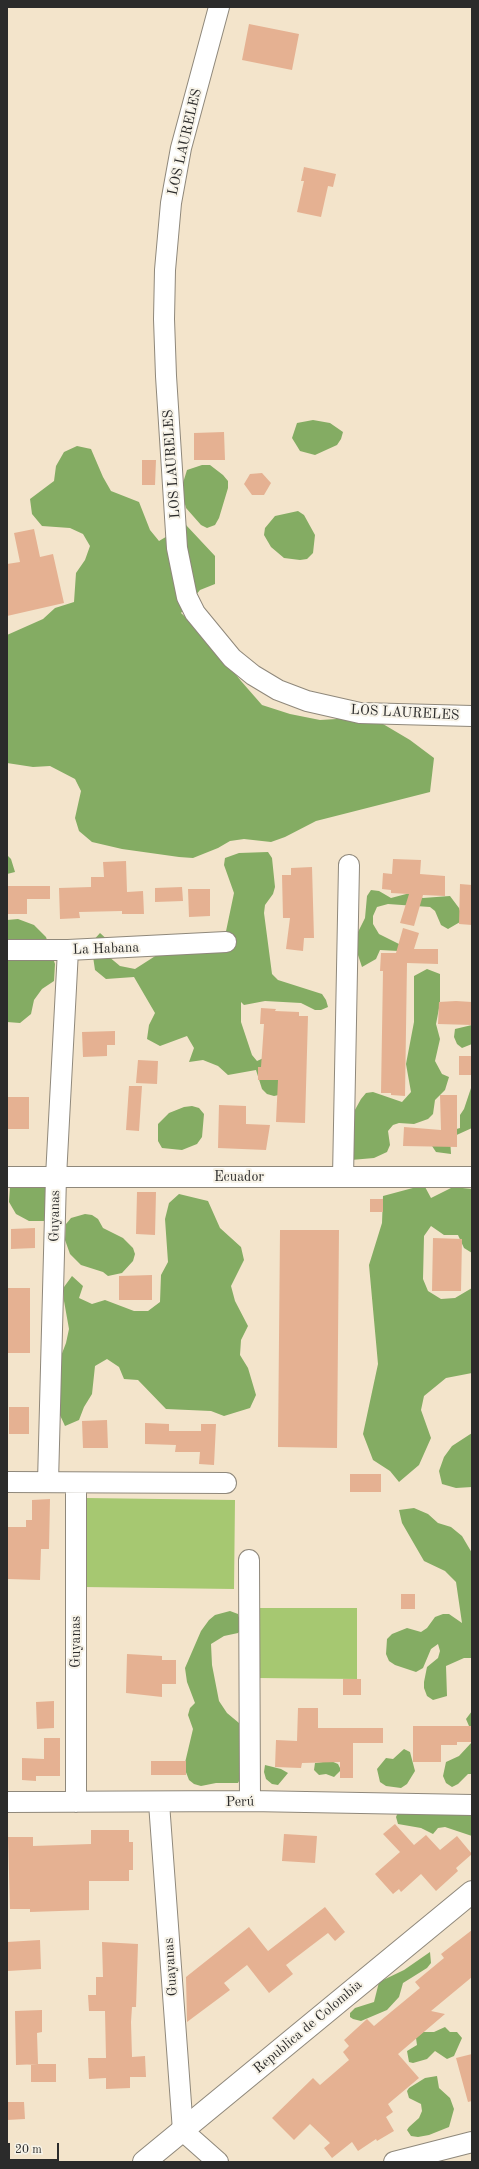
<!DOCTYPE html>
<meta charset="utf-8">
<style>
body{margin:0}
#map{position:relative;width:479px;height:2169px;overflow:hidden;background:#f3e4cb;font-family:"Old Standard TT",serif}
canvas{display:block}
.frame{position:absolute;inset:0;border:8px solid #2b2b2b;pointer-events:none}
.scale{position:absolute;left:8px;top:2143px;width:51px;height:18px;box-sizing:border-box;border:2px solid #2b2b2b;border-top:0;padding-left:5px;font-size:12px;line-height:14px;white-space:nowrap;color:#2b2b2b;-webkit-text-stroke:3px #f7f3e8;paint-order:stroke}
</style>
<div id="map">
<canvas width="479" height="2169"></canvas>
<div class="frame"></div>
<div class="scale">20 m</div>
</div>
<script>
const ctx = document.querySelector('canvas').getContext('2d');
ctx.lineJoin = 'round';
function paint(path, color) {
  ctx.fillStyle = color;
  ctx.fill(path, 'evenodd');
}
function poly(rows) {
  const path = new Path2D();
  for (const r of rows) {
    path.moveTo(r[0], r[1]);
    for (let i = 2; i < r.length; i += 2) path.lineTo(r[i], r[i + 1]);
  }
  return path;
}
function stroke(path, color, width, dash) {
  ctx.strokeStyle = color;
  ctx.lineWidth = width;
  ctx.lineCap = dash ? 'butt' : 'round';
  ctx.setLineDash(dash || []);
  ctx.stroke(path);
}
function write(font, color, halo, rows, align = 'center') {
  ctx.font = font + ' "Old Standard TT",serif';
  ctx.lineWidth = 4;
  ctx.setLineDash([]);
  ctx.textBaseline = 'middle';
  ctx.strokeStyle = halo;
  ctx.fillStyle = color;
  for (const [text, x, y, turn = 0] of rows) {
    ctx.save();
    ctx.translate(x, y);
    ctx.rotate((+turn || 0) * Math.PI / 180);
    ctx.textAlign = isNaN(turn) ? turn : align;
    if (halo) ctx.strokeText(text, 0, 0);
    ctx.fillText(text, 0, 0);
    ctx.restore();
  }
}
const green = poly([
 [86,1498,235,1500,234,1589,84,1587],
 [258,1608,357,1608,357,1679,257,1678]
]);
const forest = poly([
 [313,420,330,423,343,432,341,439,337,445,315,455,300,451,292,438,297,423],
 [77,446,91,449,103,477,111,491,139,502,150,530,159,541,186,525,215,556,215,584,200,590,181,613,203,633,241,681,262,705,290,714,320,720,354,718,383,724,410,740,434,758,430,792,316,821,285,837,271,842,244,839,230,841,218,848,193,858,179,857,122,849,92,842,79,831,75,818,81,791,75,779,50,766,33,767,7,763,7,635,43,619,55,608,74,602,76,573,85,560,90,546,83,534,70,528,42,526,32,514,30,499,54,481,56,466,64,452],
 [202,465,210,465,223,475,228,481,228,488,219,518,215,525,207,528,201,525,186,508,182,493,182,486,187,470],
 [298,511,304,515,315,535,313,553,307,559,300,560,284,558,271,547,264,535,265,528,275,516],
 [268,852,272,858,275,887,273,894,265,905,264,913,272,974,278,980,322,994,326,1000,328,1007,321,1010,315,1010,301,1003,265,1001,244,1005,241,1002,241,1022,252,1055,257,1061,279,1051,288,1093,274,1096,267,1094,262,1089,256,1070,228,1075,218,1066,203,1060,189,1062,194,1048,187,1036,160,1046,147,1039,149,1025,155,1013,134,977,106,979,95,970,91,943,100,933,111,943,108,956,120,966,135,969,160,953,225,936,234,893,224,865,225,858,239,853],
 [7,855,11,859,15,872,7,874],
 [371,890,379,891,391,898,410,893,423,898,450,896,459,908,461,914,460,922,448,929,441,925,435,911,430,907,388,904,377,907,373,916,373,924,379,934,401,945,399,951,380,950,376,959,362,967,355,946,358,932,365,918,367,896],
 [18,919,34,925,46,937,55,964,54,981,42,989,34,1000,31,1014,20,1023,7,1022,7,920],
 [427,969,440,974,440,1003,436,1024,440,1039,435,1061,442,1074,449,1077,445,1090,435,1100,433,1114,428,1119,414,1124,399,1123,393,1125,388,1131,390,1145,387,1152,374,1158,351,1160,346,1126,361,1099,366,1093,373,1092,402,1102,411,1092,406,1064,414,1022,414,976],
 [472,1025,472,1044,462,1048,457,1044,454,1037,455,1029],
 [472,1085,472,1128,450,1138,451,1154,436,1152,432,1146,453,1130,460,1128,460,1115,464,1109],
 [192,1106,199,1108,204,1114,202,1137,197,1144,182,1150,162,1148,158,1141,158,1124,169,1113,184,1107],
 [33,1167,41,1168,55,1174,51,1218,44,1221,29,1221,16,1214,9,1202,10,1187,25,1168],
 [424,1185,431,1198,453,1187,472,1189,472,1253,464,1248,458,1235,444,1235,431,1226,424,1236,423,1279,428,1291,441,1299,455,1298,472,1288,472,1373,446,1378,424,1396,421,1410,431,1438,419,1465,399,1482,390,1471,373,1460,363,1434,378,1364,369,1265,382,1223,383,1196],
 [179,1194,208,1201,220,1228,241,1247,244,1260,231,1286,235,1301,248,1326,241,1340,240,1355,248,1368,256,1395,250,1408,224,1416,211,1411,166,1409,138,1380,124,1379,119,1367,107,1359,95,1366,92,1394,84,1407,79,1420,65,1426,59,1413,61,1356,66,1343,69,1329,64,1301,64,1287,72,1276,83,1286,79,1298,92,1304,105,1300,134,1311,148,1311,160,1302,161,1275,168,1262,165,1219,169,1203],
 [85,1214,92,1215,98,1219,103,1228,123,1238,133,1248,135,1254,133,1261,122,1273,108,1276,103,1272,81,1265,70,1254,65,1240,66,1224,71,1218],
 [472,1433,472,1487,456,1488,442,1484,439,1471,444,1457,452,1446],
 [414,1508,428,1514,438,1523,451,1527,462,1536,472,1553,472,1658,464,1658,446,1666,447,1696,433,1700,427,1696,424,1688,424,1682,427,1667,438,1658,440,1651,438,1644,431,1649,423,1668,416,1672,395,1665,389,1661,386,1654,387,1639,392,1634,407,1628,421,1632,427,1628,435,1617,443,1614,449,1614,462,1623,456,1582,445,1571,424,1561,402,1523,399,1510],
 [230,1611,238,1614,242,1628,238,1633,224,1636,211,1644,212,1665,219,1701,227,1713,245,1728,245,1770,238,1783,216,1783,201,1786,194,1784,189,1780,184,1767,193,1729,188,1715,190,1708,195,1703,187,1682,185,1668,201,1631,209,1620,215,1615],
 [472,1711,472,1733,466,1719],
 [472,1742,472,1774,468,1774,458,1784,452,1787,446,1783,443,1776,446,1762,459,1756],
 [404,1749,410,1752,415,1771,407,1784,401,1788,386,1786,380,1782,377,1769,386,1758,393,1759],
 [331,1761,338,1764,341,1770,334,1777,326,1774,319,1775,314,1770,315,1763],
 [265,1765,281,1769,288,1773,278,1785,272,1784,266,1779,264,1772],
 [472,1799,472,1836,445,1827,438,1828,433,1834,421,1828,398,1824,396,1817,399,1810],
 [430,1952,431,1963,427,1968,403,1983,399,1997,387,2010,361,2021,353,2019,350,2017,350,2013,355,2008,374,2002,379,1982,404,1970],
 [445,2027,450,2032,457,2032,462,2038,454,2056,447,2059,435,2051,427,2059,413,2063,409,2062,407,2051,417,2045,416,2038,423,2032,434,2032],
 [437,2076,439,2088,450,2098,454,2109,449,2127,429,2135,418,2137,411,2136,407,2130,409,2127,419,2118,422,2111,421,2104,409,2098,407,2091,409,2088,425,2078]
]);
const building = poly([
 [249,24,299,34,292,70,242,60],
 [304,167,336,174,333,187,328,186,321,217,297,212,304,181,301,181],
 [224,432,225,460,194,460,194,433],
 [142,460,156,460,155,485,142,485],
 [262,473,271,483,264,495,252,495,244,484,250,474],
 [34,529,40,557,53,554,64,603,7,616,7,564,20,562,14,533],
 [393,859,421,860,420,874,445,876,445,896,423,895,414,926,400,923,409,894,391,893,391,890,382,889,383,873,392,874],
 [126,861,127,892,143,891,144,914,122,914,122,911,79,912,80,918,60,919,59,888,91,887,91,877,104,877,103,862],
 [312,867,314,938,304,938,303,951,286,949,290,918,283,918,282,875,291,875,291,868],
 [460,884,472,885,472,925,459,924],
 [7,886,50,886,50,899,27,899,27,914,7,914],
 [182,887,183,901,155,902,155,888],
 [188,889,210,889,210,916,189,917],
 [403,928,419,933,414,949,438,949,438,964,407,963,405,1096,391,1095,391,1093,381,1093,383,971,380,971,381,953,396,953],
 [456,1001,472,1002,472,1025,438,1024,439,1002],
 [261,1008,276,1009,275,1011,299,1012,299,1016,308,1016,305,1123,276,1122,278,1080,258,1080,258,1067,261,1067,264,1024,260,1024],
 [115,1031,115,1045,107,1045,107,1056,83,1057,82,1032],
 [459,1056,472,1056,472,1075,459,1075],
 [138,1060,158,1061,157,1084,136,1083],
 [129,1086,142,1086,139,1131,126,1130],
 [440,1095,457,1095,457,1147,403,1146,404,1127,441,1130],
 [7,1097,29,1097,29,1129,7,1129],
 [219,1105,246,1106,246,1124,270,1125,266,1150,218,1148],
 [137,1192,156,1192,155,1235,136,1234],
 [370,1199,383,1199,383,1212,370,1212],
 [35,1228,35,1248,11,1249,11,1229],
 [280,1230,339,1230,337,1448,278,1447],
 [433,1238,462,1239,461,1291,432,1291],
 [152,1275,152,1300,119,1300,119,1276],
 [7,1288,30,1288,30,1353,7,1353],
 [9,1407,29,1407,29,1434,9,1434],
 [107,1420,108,1448,83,1448,82,1421],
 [145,1423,169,1424,169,1431,201,1431,201,1424,216,1424,214,1465,199,1464,200,1452,175,1452,176,1445,145,1444],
 [350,1474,381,1474,381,1492,350,1492],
 [50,1499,49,1549,41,1549,40,1580,8,1579,7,1527,26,1527,26,1520,32,1520,32,1500],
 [401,1594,415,1594,415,1609,401,1609],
 [127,1654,162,1656,162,1660,176,1660,176,1684,162,1684,162,1697,126,1693],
 [343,1679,361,1679,361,1695,343,1695],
 [54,1701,54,1728,37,1729,36,1702],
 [298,1708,318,1708,318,1728,383,1728,383,1743,353,1743,353,1778,340,1778,340,1762,302,1763,301,1768,275,1767,276,1740,297,1741],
 [413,1726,471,1726,471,1742,457,1742,457,1745,441,1745,441,1762,413,1762],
 [44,1738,60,1738,60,1776,36,1776,36,1781,22,1780,22,1758,44,1759],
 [151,1761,186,1761,186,1775,151,1775],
 [395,1824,414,1845,426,1835,440,1850,457,1836,472,1854,456,1868,458,1871,436,1891,421,1874,401,1892,399,1889,393,1894,375,1874,400,1852,383,1834],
 [91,1830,129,1830,129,1842,133,1842,133,1870,129,1870,129,1881,89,1881,89,1910,30,1912,30,1909,10,1909,8,1837,33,1837,33,1846,91,1844],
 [284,1834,317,1836,315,1863,282,1861],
 [325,1907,345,1932,335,1941,328,1933,286,1965,293,1974,269,1993,247,1965,224,1983,230,1990,187,2022,186,1977,249,1927,268,1951],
 [472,1930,472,1977,431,2011,445,2014,398,2054,419,2078,388,2104,393,2112,386,2117,394,2131,377,2141,376,2139,358,2151,352,2142,332,2158,324,2148,330,2143,310,2124,294,2140,272,2118,313,2078,320,2085,349,2060,343,2052,349,2046,344,2040,367,2019,374,2026,420,1988,415,1982,444,1958,441,1954],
 [40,1940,41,1969,8,1971,7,1942],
 [102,1942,138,1944,136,2007,132,2007,131,2022,132,2057,145,2056,146,2077,130,2077,130,2088,106,2089,106,2078,89,2079,88,2058,106,2058,105,2011,89,2011,88,1995,96,1995,96,1977,103,1977],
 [42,2010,42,2032,37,2033,38,2064,16,2065,15,2011],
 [472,2054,472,2101,468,2102,456,2058],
 [31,2064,56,2064,56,2082,31,2082],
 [7,2102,24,2102,25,2119,7,2120]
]);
const minor = poly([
 [219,7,181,148,171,203,165,270,164,319,166,376,177,548,187,597,195,613,232,658,253,675,278,690,307,701,360,713,472,716],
 [7,950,68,950,226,942],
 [7,1177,472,1177],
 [343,1177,349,865],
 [7,1482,226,1483],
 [48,1482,56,1177,68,950],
 [249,1560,250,1801],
 [7,1802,250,1801,472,1805],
 [76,1802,76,1483],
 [159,1803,183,2131,218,2162],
 [394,2162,472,2142]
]);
const tertiary = poly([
 [144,2162,472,1892]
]);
const streetNames = [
 ["LOS LAURELES",185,142,-77],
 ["LOS LAURELES",172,464,-94],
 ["LOS LAURELES",405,713,3],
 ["La Habana",106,949,-2],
 ["Ecuador",239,1177],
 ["Guyanas",55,1216,-89],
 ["Guyanas",76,1642,-90],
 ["Perú",240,1802,-1],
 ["Guayanas",171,1967,-94],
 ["Republica de Colombia",308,2027,-40]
];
paint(green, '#a6c871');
paint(forest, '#84ac63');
paint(building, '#e5b192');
stroke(minor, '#8f887b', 22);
stroke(tertiary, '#8f887b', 24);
stroke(minor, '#fff', 20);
stroke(tertiary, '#fff', 22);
write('14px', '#2b2b2b', '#f7f3e8', streetNames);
</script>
